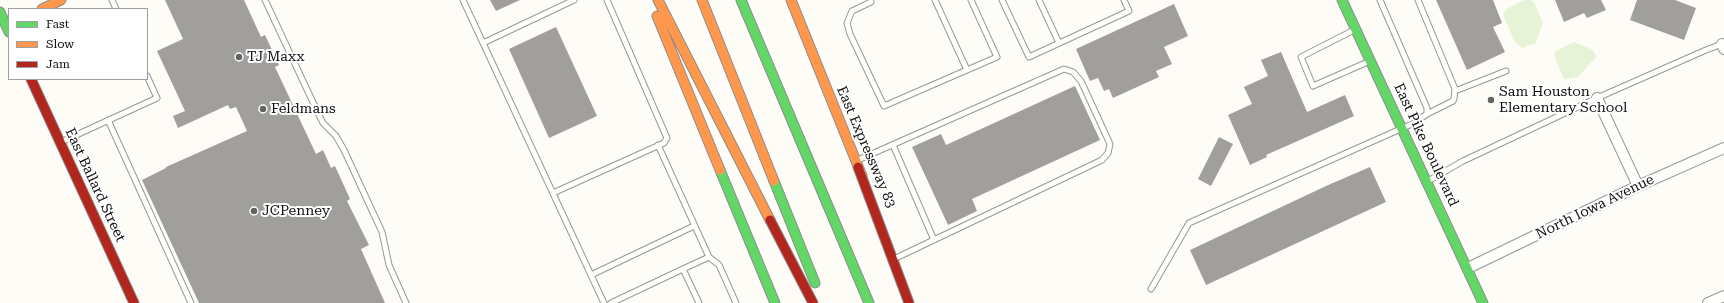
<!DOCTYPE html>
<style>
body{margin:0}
#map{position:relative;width:1724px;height:303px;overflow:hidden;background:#fdfcf7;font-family:"Roboto Serif",serif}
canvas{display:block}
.legend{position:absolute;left:8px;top:8px;width:140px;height:72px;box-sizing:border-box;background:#fff;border:1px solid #a0a0a0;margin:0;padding:5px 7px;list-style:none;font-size:12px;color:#111}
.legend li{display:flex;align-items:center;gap:8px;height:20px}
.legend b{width:20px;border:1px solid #a0a0a0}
</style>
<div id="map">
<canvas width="1724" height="303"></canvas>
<ul class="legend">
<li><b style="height:5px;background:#63d668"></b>Fast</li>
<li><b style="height:5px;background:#ff974d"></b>Slow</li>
<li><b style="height:5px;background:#b3261e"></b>Jam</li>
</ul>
</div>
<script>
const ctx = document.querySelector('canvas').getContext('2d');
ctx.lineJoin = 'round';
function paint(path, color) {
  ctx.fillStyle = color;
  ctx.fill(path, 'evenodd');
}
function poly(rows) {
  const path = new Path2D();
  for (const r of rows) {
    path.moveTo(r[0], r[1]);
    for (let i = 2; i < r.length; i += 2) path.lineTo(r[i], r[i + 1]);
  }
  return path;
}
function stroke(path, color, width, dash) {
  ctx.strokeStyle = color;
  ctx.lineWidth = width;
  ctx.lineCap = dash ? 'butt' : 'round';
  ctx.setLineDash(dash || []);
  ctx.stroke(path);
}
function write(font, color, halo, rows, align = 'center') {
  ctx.font = font + ' "Roboto Serif",serif';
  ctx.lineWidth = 4;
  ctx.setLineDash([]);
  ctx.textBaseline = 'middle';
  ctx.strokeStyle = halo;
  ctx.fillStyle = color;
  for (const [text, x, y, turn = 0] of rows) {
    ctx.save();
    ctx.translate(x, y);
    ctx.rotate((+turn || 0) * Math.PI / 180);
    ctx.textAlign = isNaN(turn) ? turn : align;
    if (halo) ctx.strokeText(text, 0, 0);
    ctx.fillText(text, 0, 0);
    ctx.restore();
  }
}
const green = poly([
 [1525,0,1530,0,1534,2,1543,23,1536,43,1522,48,1514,41,1503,14,1508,8],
 [1574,42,1593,50,1596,57,1578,77,1564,79,1554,55,1557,50]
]);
const building = poly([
 [165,0,244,0,261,37,265,35,279,65,275,67,316,154,323,150,331,168,335,166,350,199,347,201,369,245,361,249,385,303,199,303,142,180,166,168,166,167,247,131,236,107,230,109,228,105,178,128,173,116,185,111,157,51,183,39],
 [490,0,520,0,496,11],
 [1436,0,1493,0,1502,23,1493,27,1505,52,1467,70],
 [1555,0,1601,0,1606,10,1587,18,1584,13,1564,22],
 [1637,0,1675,0,1696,8,1684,40,1630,20],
 [1174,4,1188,36,1164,47,1172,64,1156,71,1159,77,1113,98,1109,89,1104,91,1098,78,1090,81,1076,49],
 [556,27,597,116,549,138,509,49],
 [1281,52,1307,112,1345,95,1354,116,1266,155,1267,157,1250,165,1228,115,1252,104,1244,87,1268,76,1261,60],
 [1075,86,1100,140,972,199,977,211,948,225,912,147,941,134,946,145],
 [1219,137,1233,144,1211,186,1198,179],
 [1370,167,1386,202,1206,285,1190,250,1326,186]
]);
const lane = poly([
 [112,0,116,9],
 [265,0,318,113,323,123,336,136,344,150,382,232,389,265,406,303],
 [463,0,604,303],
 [871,0,871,2,852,11,847,23,850,34,884,106,997,57,971,0],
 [935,0,967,70],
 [1002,0,1029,57,1129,11,1124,0],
 [1039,0,1059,43],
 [1418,0,1455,89,1454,99,1453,101,1427,114],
 [1354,30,1301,57,1313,86,1370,61],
 [483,43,574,0],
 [1455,91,1506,71],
 [108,120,191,303],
 [61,142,157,98,147,76],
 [658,145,709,257,719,265,736,303],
 [893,145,934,240],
 [858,160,1064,69,1073,72,1081,81,1110,144,1108,153,1102,160,898,257],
 [1428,181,1463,161,1597,98,1706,50,1722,44],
 [553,193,664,143,667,138,607,0],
 [683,269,709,257],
 [591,275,694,226],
 [1151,289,1189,223,1414,123,1427,114,1427,108,1380,0],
 [611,303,683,269,699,303]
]);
const street = poly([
 [1722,44,1724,49],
 [1597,98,1638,186],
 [1468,268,1638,186,1724,148],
 [1708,303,1724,296]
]);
const fast = poly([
 [741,0,869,303],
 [1342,0,1483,303],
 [0,12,9,32],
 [720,170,775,303],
 [774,181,815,283]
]);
const slow = poly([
 [658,0,770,220],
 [702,0,774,181],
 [791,0,862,176],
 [42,9,61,0],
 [657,16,720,170]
]);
const jam = poly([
 [31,79,134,303],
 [858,167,909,303],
 [770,220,813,303]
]);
const markers = [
 [239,57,4,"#646362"],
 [1491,100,4,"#646362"],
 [263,109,4,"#646362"],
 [254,211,4,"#646362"]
];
const poiNames = [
 ["TJ Maxx",247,57],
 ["Sam Houston",1499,92],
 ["Elementary School",1499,108],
 ["Feldmans",271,109],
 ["JCPenney",262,211]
];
const streetNames = [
 ["East Pike Boulevard",1426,145,65],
 ["East Expressway 83",866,147,67],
 ["East Ballard Street",95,185,65],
 ["North Iowa Avenue",1595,207,-26]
];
paint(green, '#e7f3d7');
paint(building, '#a19f9c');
stroke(lane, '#979795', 7);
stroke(street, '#979795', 12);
stroke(fast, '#8e8d8b', 11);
stroke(slow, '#8e8d8b', 11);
stroke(jam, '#8e8d8b', 11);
stroke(lane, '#fffffe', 5);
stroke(street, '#fffffe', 10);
stroke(fast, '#63d668', 9);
stroke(slow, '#ff974d', 9);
stroke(jam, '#b3261e', 9);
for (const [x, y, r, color] of markers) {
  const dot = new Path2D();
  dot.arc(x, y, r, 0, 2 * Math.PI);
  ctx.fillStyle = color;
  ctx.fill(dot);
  stroke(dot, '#fff', 1.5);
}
write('14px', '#111', '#fff', poiNames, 'left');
write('14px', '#111', '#fff', streetNames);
</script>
